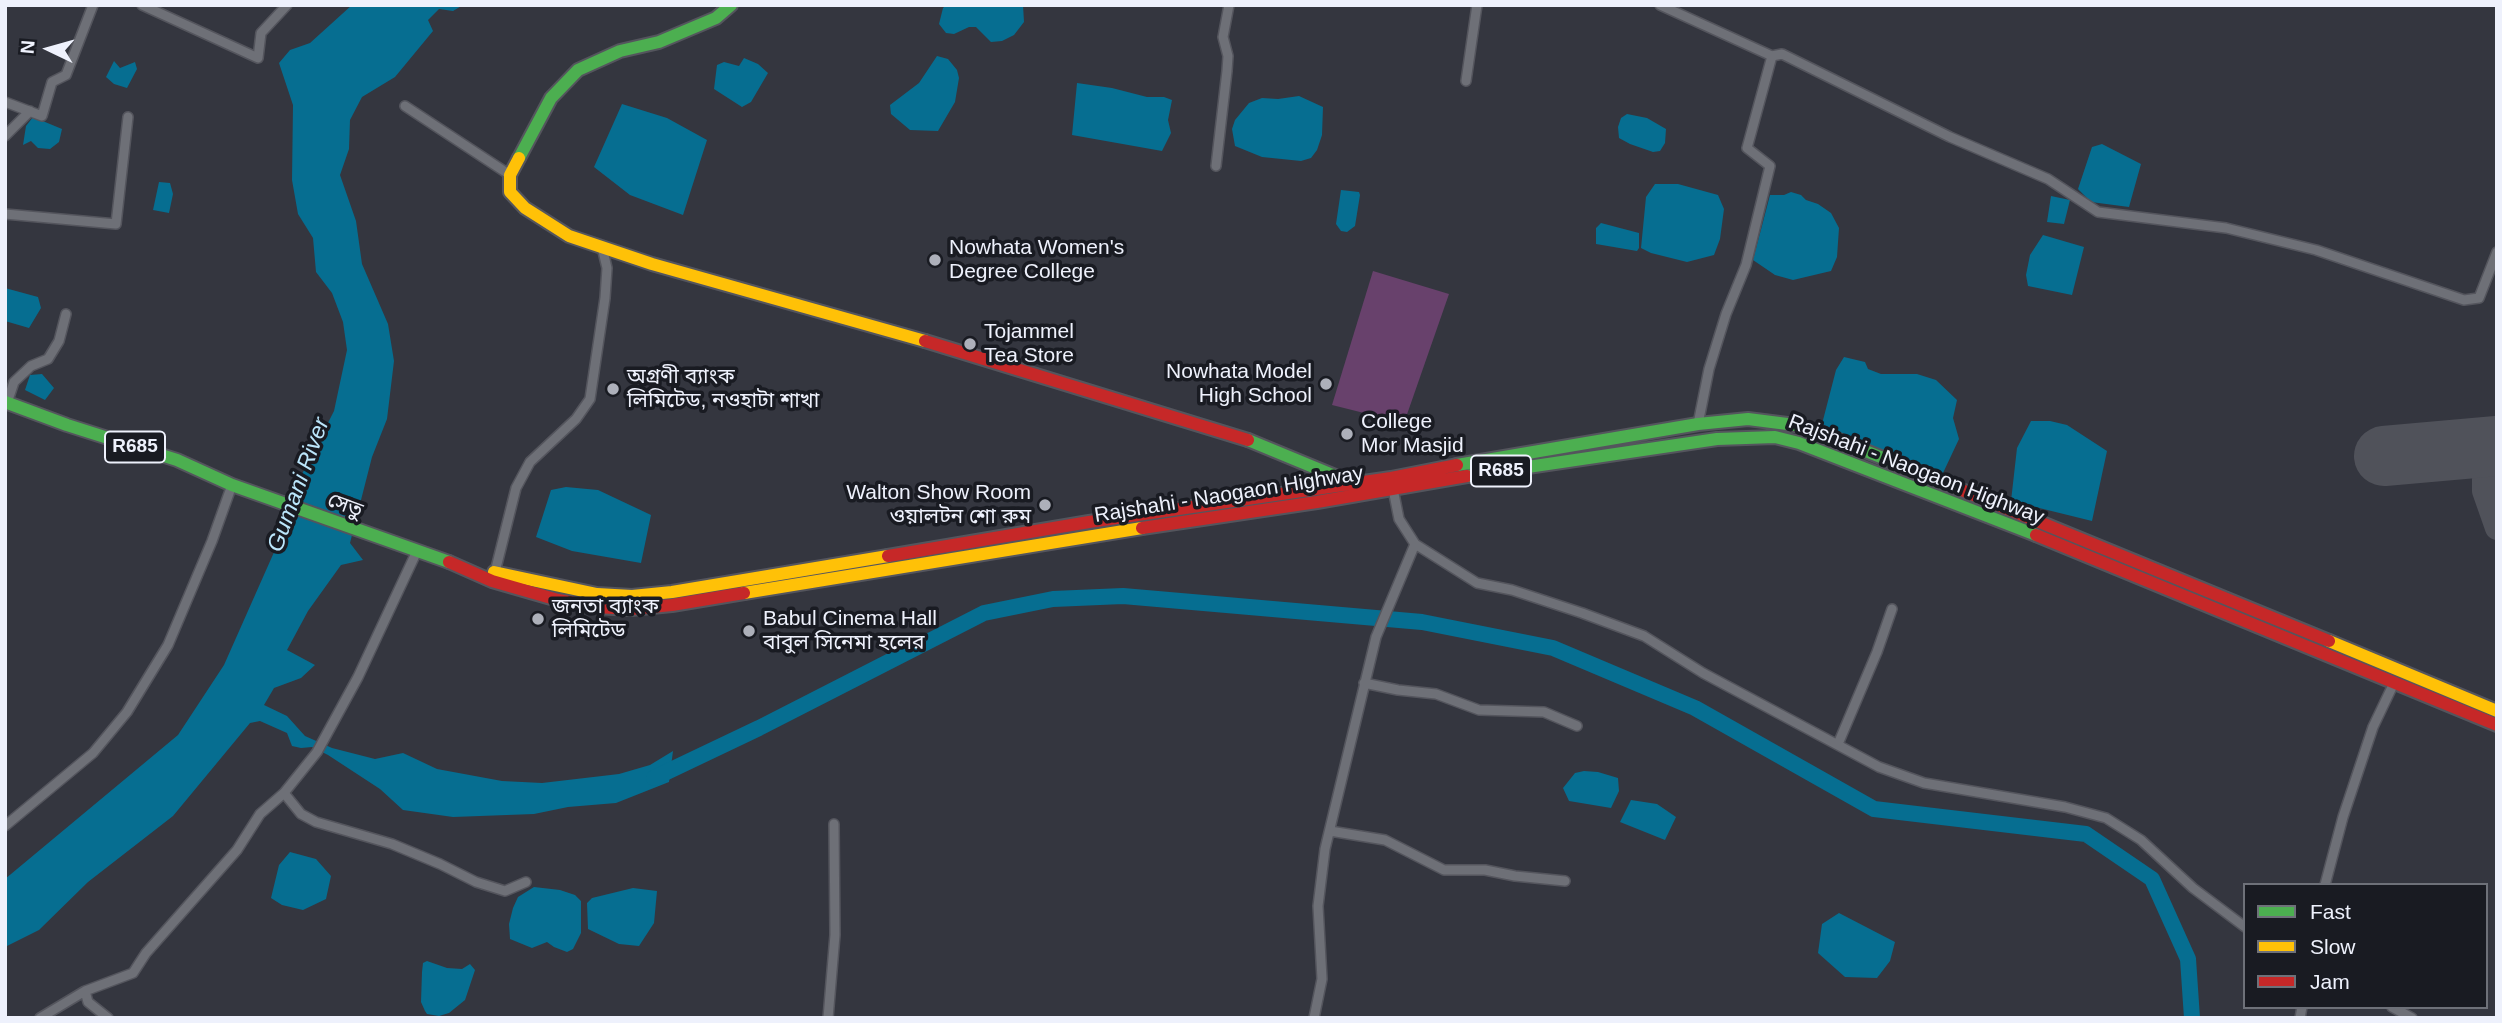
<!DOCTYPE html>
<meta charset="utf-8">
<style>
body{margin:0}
#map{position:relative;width:2502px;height:1023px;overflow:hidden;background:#34363f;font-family:Arial,sans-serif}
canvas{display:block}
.frame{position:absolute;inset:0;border:7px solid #eef1fc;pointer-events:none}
.legend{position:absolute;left:2243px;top:883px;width:245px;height:126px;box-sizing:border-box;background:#191b22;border:2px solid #6e7179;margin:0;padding:9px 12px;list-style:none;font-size:21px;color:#eef1fc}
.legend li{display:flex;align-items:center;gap:14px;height:35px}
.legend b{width:35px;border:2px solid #6e7179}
.north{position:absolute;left:14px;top:14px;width:70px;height:70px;-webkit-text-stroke:5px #191b22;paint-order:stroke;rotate:275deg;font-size:19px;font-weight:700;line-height:28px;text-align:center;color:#eef1fc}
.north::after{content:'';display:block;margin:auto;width:24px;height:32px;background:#eef1fc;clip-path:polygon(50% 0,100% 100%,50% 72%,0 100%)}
</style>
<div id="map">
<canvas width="2502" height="1023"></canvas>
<div class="frame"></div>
<ul class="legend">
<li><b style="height:9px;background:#4caf50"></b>Fast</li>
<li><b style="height:9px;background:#ffc107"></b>Slow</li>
<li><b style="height:9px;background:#c62828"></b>Jam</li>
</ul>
<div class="north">N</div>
</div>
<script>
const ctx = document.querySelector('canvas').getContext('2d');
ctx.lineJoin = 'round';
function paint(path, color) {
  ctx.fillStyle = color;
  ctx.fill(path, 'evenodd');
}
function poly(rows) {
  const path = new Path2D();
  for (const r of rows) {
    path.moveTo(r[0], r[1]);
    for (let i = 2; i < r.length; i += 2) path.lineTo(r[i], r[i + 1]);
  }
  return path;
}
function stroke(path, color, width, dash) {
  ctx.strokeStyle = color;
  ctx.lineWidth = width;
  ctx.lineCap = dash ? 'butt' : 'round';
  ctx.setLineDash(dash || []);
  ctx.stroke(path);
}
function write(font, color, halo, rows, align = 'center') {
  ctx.font = font + ' Arial,"Noto Sans Bengali",sans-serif';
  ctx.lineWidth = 7;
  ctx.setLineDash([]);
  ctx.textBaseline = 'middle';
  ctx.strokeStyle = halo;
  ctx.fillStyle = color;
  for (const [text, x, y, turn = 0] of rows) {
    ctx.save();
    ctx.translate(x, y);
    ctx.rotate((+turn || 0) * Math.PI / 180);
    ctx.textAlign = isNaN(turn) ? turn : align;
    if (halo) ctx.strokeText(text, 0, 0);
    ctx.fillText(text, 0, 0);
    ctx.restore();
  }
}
const green = poly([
 [1373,271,1449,294,1404,423,1332,405]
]);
const water = poly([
 [352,5,463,5,453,11,439,9,428,20,433,31,395,77,362,97,350,120,349,149,340,175,356,221,362,264,388,324,394,361,387,419,372,457,350,543,363,560,341,565,308,611,287,650,315,665,301,678,274,688,264,705,287,716,305,736,332,748,375,759,403,753,437,769,502,781,542,783,619,774,650,765,673,751,669,782,616,803,568,807,534,814,453,817,403,810,380,789,328,755,312,747,301,748,292,746,287,733,260,721,250,723,173,816,88,882,39,930,5,947,5,879,178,735,224,665,275,550,300,478,334,411,347,350,343,322,332,293,316,272,313,238,298,214,292,180,293,105,279,63,290,50,310,43],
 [946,5,1023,5,1024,22,1014,35,1002,41,991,42,976,27,969,27,954,34,946,33,939,24,943,8],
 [937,56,948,59,957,70,959,78,955,102,938,131,910,130,891,114,890,105,919,83],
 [744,58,758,64,768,73,751,102,742,107,714,89,717,65,724,62,739,66],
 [114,61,120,68,135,62,137,69,127,88,114,84,106,77],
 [1077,83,1112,88,1147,97,1164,97,1172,100,1168,120,1171,133,1162,151,1072,135],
 [1299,96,1323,107,1322,135,1317,150,1311,158,1301,161,1262,157,1235,146,1232,129,1235,120,1249,103,1262,98,1278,99],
 [622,104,667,118,707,140,683,215,630,195,594,167],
 [1627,114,1647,118,1666,129,1665,143,1660,151,1653,152,1630,144,1619,138,1618,127,1621,118],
 [33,117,62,129,59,142,50,149,38,148,31,141,23,145,26,126],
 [2102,144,2141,164,2129,207,2091,202,2078,189,2092,147],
 [159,182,170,183,173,194,169,213,153,210],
 [1655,184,1678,184,1718,195,1724,209,1720,239,1714,255,1687,262,1651,253,1641,248,1646,197],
 [1341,190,1359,192,1360,195,1355,226,1347,232,1341,231,1336,224],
 [1791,192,1801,195,1806,200,1818,204,1831,213,1839,228,1837,257,1831,271,1793,280,1775,275,1753,260,1770,195,1784,195],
 [2051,196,2070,200,2064,224,2047,222],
 [1601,223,1639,233,1639,248,1637,251,1596,244,1596,228],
 [2043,235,2084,247,2072,295,2028,286,2026,275,2030,255],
 [5,288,38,297,41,308,29,328,5,321],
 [1844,357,1865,362,1868,369,1881,374,1917,374,1936,380,1957,400,1953,418,1959,439,1943,473,1871,446,1822,424,1836,370],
 [42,374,54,388,45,400,25,390,30,375],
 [2031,421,2050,421,2067,425,2107,451,2092,521,2011,501,2017,448],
 [566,487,598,490,651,515,641,563,572,551,536,537,551,490],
 [1584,771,1598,772,1618,778,1619,791,1611,808,1569,801,1563,788,1575,773],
 [1631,800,1657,804,1676,817,1665,840,1620,822],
 [290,852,316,859,331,876,326,899,303,910,282,905,271,898,279,865],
 [534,887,560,890,575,895,581,901,581,933,573,949,567,952,554,947,547,942,532,948,510,939,509,924,513,908,518,897],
 [633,888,657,891,654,923,639,946,619,944,588,929,587,903,592,898],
 [1839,913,1895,942,1890,961,1877,978,1845,977,1818,953,1822,924],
 [427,961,447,968,462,969,470,964,475,970,465,1000,449,1013,439,1016,427,1014,425,1011,421,1002,422,972,423,963]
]);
const river = poly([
 [654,778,759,728,984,613,1053,599,1123,596,1422,622,1553,648,1695,708,1874,809,2086,834,2152,879,2188,959,2192,1018]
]);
const taxiway = poly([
 [2497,447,2487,461,2484,480,2484,491,2497,528]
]);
const runway = poly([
 [2384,456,2497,446]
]);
const street = poly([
 [142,5,258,58,261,33,287,5],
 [1660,5,1772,56],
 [1466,81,1477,5],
 [5,102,42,116,52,82,66,75,93,5],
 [405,106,510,175],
 [5,136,30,111],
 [1216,166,1227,71,1228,56,1223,37,1229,5],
 [5,214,116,224,128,117],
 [7,403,14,382,31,366,48,359,59,341,66,314],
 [1698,424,1709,369,1726,314,1746,265,1770,166,1747,148,1772,56,1782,54,1950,137,2048,179,2098,212,2226,228,2316,250,2464,300,2479,298,2497,252],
 [1393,489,1399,519,1415,544,1477,583,1512,590,1582,613,1644,636,1703,673,1879,767,1924,783,2065,807,2106,818,2141,840,2193,888,2245,927],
 [494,576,516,488,530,462,576,419,590,399,605,298,607,268,602,247],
 [1364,683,1398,690,1436,694,1479,710,1544,712,1577,726],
 [1838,744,1877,652,1892,609],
 [284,793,301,814,316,822,392,844,440,864,476,882,505,891,526,882],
 [5,826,93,753,127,712,168,645,212,541,232,485],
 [1330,831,1385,840,1444,870,1485,870,1515,876,1565,881],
 [2325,885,2343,817,2373,727,2394,683],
 [85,991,88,1002,108,1018],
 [2392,1007,2412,1018],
 [40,1018,85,991,133,973,146,953,237,850,260,814,284,793,317,752,358,677,417,551],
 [828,1018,835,935,834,824],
 [1314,1018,1322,979,1318,906,1325,849,1376,637,1415,544],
 [2300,1018,2302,1007]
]);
const fast = poly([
 [519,158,551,98,578,70,620,51,659,42,716,18,731,5],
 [5,402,67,425,177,460,232,485,449,562],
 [1248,440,1352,483],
 [1457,465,1698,424,1748,419,1803,426,1908,468],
 [1467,476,1717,439,1775,437,1799,443,2036,535]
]);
const slow = poly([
 [519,158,510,175,510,192,525,208,569,236,652,264,925,341],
 [494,572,597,594,632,596,672,592,888,556],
 [744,593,1142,528],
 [2329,641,2497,711]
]);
const jam = poly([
 [925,341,1248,440],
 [1908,468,2329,641],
 [1142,528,1317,502,1467,476],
 [2036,535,2497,725],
 [888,556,1089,522,1391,478,1457,465],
 [449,562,492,581,558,600,596,607,631,609,672,605,744,593]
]);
const markers = [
 [935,260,7,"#adb0ba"],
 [970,344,7,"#adb0ba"],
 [1326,384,7,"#adb0ba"],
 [613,389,7,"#adb0ba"],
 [1347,434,7,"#adb0ba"],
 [1045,505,7,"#adb0ba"],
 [538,619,7,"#adb0ba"],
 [749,631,7,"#adb0ba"]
];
const shields = [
 [135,447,60],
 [1501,471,60]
];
const shieldNames = [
 ["R685",135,447],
 ["R685",1501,471]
];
const poiNames = [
 ["Nowhata Women's",949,248],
 ["Degree College",949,272],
 ["Tojammel",984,332],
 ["Tea Store",984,356],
 ["Nowhata Model",1312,372,"right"],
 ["High School",1312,396,"right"],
 ["অগ্রণী ব্যাংক",627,377],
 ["লিমিটেড, নওহাটা শাখা",627,401],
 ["College",1361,422],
 ["Mor Masjid",1361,446],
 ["Walton Show Room",1031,493,"right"],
 ["ওয়ালটন শো রুম",1031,517,"right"],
 ["জনতা ব্যাংক",552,607],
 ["লিমিটেড",552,631],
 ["Babul Cinema Hall",763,619],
 ["বাবুল সিনেমা হলের",763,643]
];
const streetNames = [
 ["Rajshahi - Naogaon Highway",1916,470,21],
 ["Rajshahi - Naogaon Highway",1229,495,-9],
 ["সেতু",345,506,20]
];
const waterNames = [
 ["Gumani River",299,485,-70]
];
paint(green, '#68416c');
paint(water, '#066e91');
stroke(river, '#066e91', 16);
stroke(taxiway, '#50525a', 24);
stroke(runway, '#50525a', 60);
stroke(street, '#54555d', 12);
stroke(fast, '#54555d', 16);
stroke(slow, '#54555d', 16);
stroke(jam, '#54555d', 16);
stroke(street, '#6e7077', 9);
stroke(fast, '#4caf50', 12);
stroke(slow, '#ffc107', 12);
stroke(jam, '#c62828', 12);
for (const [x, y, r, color] of markers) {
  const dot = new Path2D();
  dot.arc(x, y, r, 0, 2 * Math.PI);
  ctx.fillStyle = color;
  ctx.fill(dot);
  stroke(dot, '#191b22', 2.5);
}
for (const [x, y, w] of shields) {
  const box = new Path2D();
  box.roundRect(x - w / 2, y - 15.5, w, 31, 5);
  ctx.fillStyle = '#191b22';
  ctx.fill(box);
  stroke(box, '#eef1fc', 2);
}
write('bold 19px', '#eef1fc', null, shieldNames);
write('21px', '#eef1fc', '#191b22', poiNames, 'left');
write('21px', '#eef1fc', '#191b22', streetNames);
write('italic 23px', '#bbe6fb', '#191b22', waterNames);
</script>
